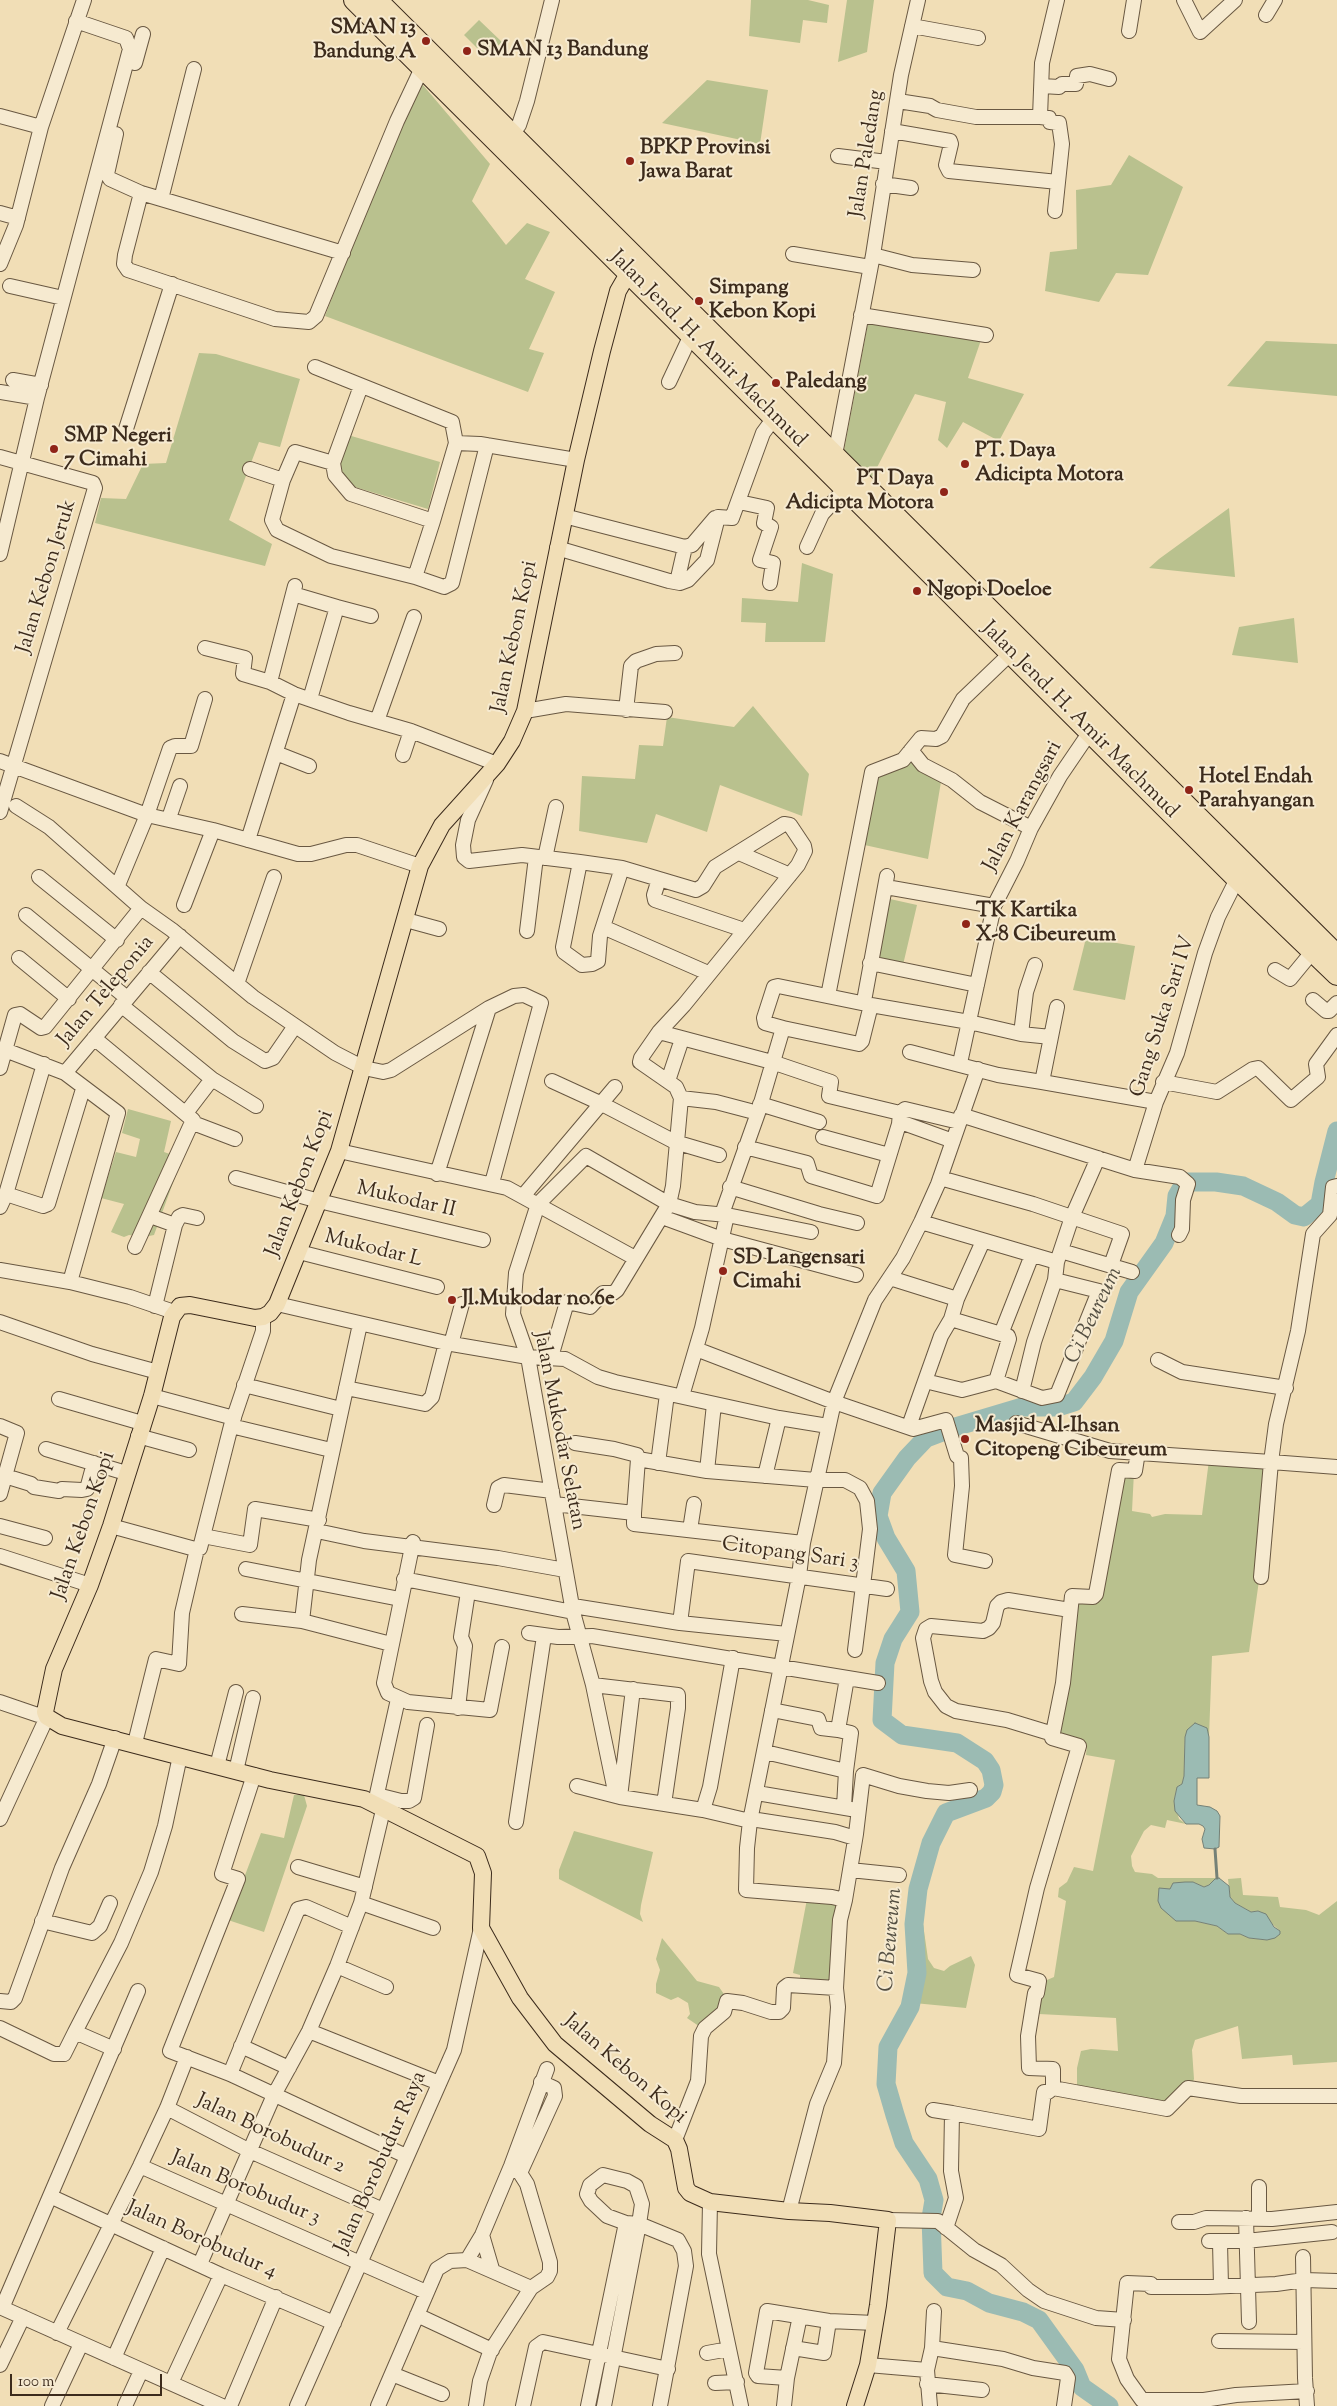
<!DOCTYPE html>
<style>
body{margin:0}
#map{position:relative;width:1337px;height:2406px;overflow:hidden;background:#f1deb6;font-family:"Sorts Mill Goudy",serif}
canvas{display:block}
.scale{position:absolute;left:10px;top:2374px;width:152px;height:22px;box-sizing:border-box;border:2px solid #3c2b1c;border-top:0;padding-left:6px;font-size:15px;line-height:18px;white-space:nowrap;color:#3c2b1c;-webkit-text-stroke:4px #f6ead0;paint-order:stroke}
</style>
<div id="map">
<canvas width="1337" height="2406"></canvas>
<div class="scale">100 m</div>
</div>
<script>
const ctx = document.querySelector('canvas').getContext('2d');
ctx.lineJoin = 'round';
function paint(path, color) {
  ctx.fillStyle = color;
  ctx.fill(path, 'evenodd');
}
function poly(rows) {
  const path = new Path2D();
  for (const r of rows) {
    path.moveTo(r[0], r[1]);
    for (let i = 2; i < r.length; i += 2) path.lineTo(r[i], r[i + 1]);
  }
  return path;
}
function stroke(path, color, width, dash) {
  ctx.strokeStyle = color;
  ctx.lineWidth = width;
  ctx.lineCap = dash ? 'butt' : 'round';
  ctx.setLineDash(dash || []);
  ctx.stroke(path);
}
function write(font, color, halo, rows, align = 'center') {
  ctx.font = font + ' "Sorts Mill Goudy",serif';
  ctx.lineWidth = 4;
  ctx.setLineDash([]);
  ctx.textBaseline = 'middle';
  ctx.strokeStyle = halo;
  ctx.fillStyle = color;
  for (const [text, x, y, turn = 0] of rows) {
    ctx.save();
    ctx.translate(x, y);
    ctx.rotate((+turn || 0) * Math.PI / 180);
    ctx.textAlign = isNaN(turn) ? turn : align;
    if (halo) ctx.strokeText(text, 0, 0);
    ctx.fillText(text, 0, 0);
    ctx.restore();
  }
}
const green = poly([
 [751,0,808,0,829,5,827,23,803,20,800,43,749,36],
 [847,0,874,0,867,52,838,62],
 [479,20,502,42,486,57,464,35],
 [707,80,768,90,760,144,662,123],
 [422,84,490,164,472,201,506,245,527,223,550,232,525,279,555,292,529,349,544,353,528,392,325,316,410,96],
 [1129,155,1183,187,1148,275,1116,273,1099,302,1045,291,1050,252,1077,249,1076,190,1111,185],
 [868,323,981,340,968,378,1024,394,999,441,963,422,947,448,938,440,946,402,915,394,870,481,843,456],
 [1266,341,1337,344,1337,396,1227,386],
 [199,353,216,354,300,379,280,447,259,442,229,520,272,544,265,566,95,523,101,498,126,499,143,464,166,463],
 [348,435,440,462,428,509,335,481],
 [1229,508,1235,577,1149,568,1159,559],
 [802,563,833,574,825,642,765,642,766,623,741,622,742,598,798,602],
 [1294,618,1298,663,1232,655,1239,627],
 [753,706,809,774,802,816,720,785,707,832,656,814,647,843,579,831,582,776,635,779,639,745,663,746,667,717,734,727],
 [910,745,923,764,943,770,928,859,860,844,873,785,882,765],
 [890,899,917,905,903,965,877,958],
 [1086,938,1135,946,1125,1000,1073,990],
 [128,1109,171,1121,164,1152,182,1158,154,1235,144,1237,129,1235,124,1237,111,1232,124,1204,101,1198,116,1152,136,1157,140,1139,122,1133],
 [1209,1460,1264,1464,1262,1559,1249,1652,1212,1656,1209,1737,1207,1728,1185,1737,1184,1776,1182,1784,1177,1787,1174,1801,1179,1819,1186,1824,1167,1820,1165,1828,1151,1825,1144,1831,1131,1856,1132,1866,1135,1872,1152,1874,1158,1878,1219,1878,1215,1879,1209,1885,1204,1887,1193,1882,1185,1921,1195,1921,1217,1926,1228,1934,1240,1934,1249,1938,1267,1940,1280,1931,1258,1911,1251,1912,1235,1903,1230,1897,1228,1879,1241,1878,1243,1895,1278,1897,1280,1907,1306,1910,1319,1915,1337,1901,1337,2062,1293,2065,1292,2055,1242,2059,1238,2026,1195,2040,1192,2050,1194,2079,1188,2095,1172,2108,1077,2090,1077,2068,1081,2051,1091,2049,1118,2051,1116,2018,1039,2014,1041,1992,1047,1980,1054,1977,1066,1901,1058,1897,1059,1888,1067,1882,1074,1867,1093,1871,1115,1760,1086,1755,1087,1744,1059,1738,1073,1602,1097,1600,1122,1474,1134,1472,1132,1511,1150,1514,1152,1517,1165,1514,1202,1515],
 [294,1795,304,1795,307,1806,264,1932,228,1920,261,1833,284,1838],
 [574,1831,653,1852,641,1905,640,1914,643,1922,559,1879,559,1870],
 [807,1899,837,1902,833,1986,800,1982,800,1975,793,1973],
 [922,1917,928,1959,934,1968,944,1971,950,1966,971,1956,975,1965,966,2008,914,2003,915,1935],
 [662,1938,697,1981,719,1987,726,1997,706,2031,687,2018,690,2014,688,2003,678,1997,671,2000,656,1993,656,1984,660,1970,656,1959]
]);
const water = poly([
 [1195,1723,1207,1728,1209,1737,1209,1778,1197,1778,1197,1805,1210,1807,1217,1811,1220,1816,1219,1847,1215,1849,1204,1848,1202,1839,1205,1829,1203,1826,1199,1824,1186,1824,1175,1811,1174,1801,1177,1787,1182,1784,1184,1776,1185,1737,1187,1730,1195,1723],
 [1219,1878,1229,1886,1230,1897,1235,1903,1251,1912,1258,1911,1266,1914,1274,1927,1280,1931,1280,1934,1275,1938,1267,1940,1249,1938,1240,1934,1228,1934,1217,1926,1195,1921,1176,1921,1161,1908,1158,1901,1159,1888,1170,1889,1173,1883,1185,1882,1193,1882,1204,1887,1209,1885,1215,1879,1219,1878]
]);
const stream = poly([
 [1215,1849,1217,1878]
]);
const river = poly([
 [1109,2406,1082,2387,1075,2370,1039,2320,1023,2312,989,2303,967,2291,947,2287,933,2273,931,2218,934,2200,928,2179,904,2143,895,2115,886,2084,888,2047,910,2007,917,1973,914,1924,918,1889,931,1843,946,1813,986,1798,992,1792,994,1785,991,1770,985,1761,957,1743,902,1735,882,1720,885,1663,893,1639,910,1612,906,1571,886,1538,878,1516,882,1493,907,1458,926,1438,955,1427,1022,1407,1058,1407,1074,1402,1093,1377,1114,1341,1129,1292,1164,1243,1175,1216,1177,1196,1185,1182,1216,1182,1243,1186,1277,1202,1295,1215,1304,1217,1320,1204,1324,1182,1337,1131]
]);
const minor = poly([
 [1184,0,1200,32,1235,0],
 [1266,15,1275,0],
 [912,26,978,38],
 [1129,31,1134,0],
 [135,63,143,34],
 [1042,86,1059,87,1062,84,1076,84,1077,76,1090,74,1109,79],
 [898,101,930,106,937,110,976,117,1040,117],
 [0,116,41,127],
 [892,131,950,141,951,144,946,165,949,171,1058,182],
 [116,134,107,174,110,179,141,193,343,253],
 [512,135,519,125,527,101,552,0],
 [838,156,887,162],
 [883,184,911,188],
 [141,193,125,255,124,264,128,270,275,319,309,322,316,316,397,121,422,68],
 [161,199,194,69],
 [1055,211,1062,144,1059,123,1050,122,1049,118,1040,117,1042,63,1057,0],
 [0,213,18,218],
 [793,254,870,267],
 [873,255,912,265,973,270],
 [0,264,16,225,41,127,84,0],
 [10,286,63,298],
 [861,315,986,335],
 [315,367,452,422,456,443,433,521,351,494,335,475,333,463,361,386],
 [13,380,41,385],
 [669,382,691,335],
 [0,392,37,398],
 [126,429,172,284],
 [456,443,480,444,576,460],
 [835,455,873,255,901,75,918,0],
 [0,457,93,483,95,488,0,812],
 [333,463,295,452,283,480,272,520,277,530,331,556,415,577,433,521],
 [250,469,283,480],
 [739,502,767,508,764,523,771,527,760,560,773,563,770,583],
 [564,516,685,547,677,582],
 [685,547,692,545,715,518],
 [807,547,822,514,845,489],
 [557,548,669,581,680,583,688,580,707,560,718,517,732,518,763,433,774,418],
 [0,554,37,398,130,49,126,38,76,21],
 [415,577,444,587,452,583,487,445],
 [293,594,337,607,310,699],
 [337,607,371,616],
 [205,648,245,658,243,674,270,682,294,694,349,713,411,731,497,764],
 [270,682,295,586],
 [626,710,631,666,636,661,656,654,675,653],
 [525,711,566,704,665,712],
 [377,721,414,617],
 [911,750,923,765,952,780,980,802,1031,828],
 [276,753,309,766],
 [403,755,411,731],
 [0,761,147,815,213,830,298,854,311,854,346,845,357,845,420,866],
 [486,780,468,820,463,845,464,857,469,861,522,855,580,862,622,868,696,890,703,886,715,867,784,824,790,825,804,846,805,851,798,865,684,1005,659,1032,641,1058,640,1062,676,1087,681,1098,673,1186,669,1204,617,1290,613,1293,603,1293,590,1307,567,1302,551,1357],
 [16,806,49,827,141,908,172,930,253,997,335,1053,364,1068,383,1072,391,1070,489,1008,514,996,524,995,541,1003,492,1183],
 [169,818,180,786],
 [248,840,294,694],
 [739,853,790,875],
 [545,858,556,807],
 [580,862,563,947,564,952,582,965,592,964,598,961,600,936,622,868],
 [39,877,117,940],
 [659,879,654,895,655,900,744,930],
 [118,885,147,815,170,748,175,746,191,746,205,699],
 [886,887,994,906],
 [184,905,213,830],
 [26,915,127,998],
 [406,920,439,929],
 [603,927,708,973],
 [527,931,536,857],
 [19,958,69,999],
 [870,963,977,985],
 [1275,970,1290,979,1313,951],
 [149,972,233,1041,265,1061,273,1058,295,1026],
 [237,984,274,877],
 [828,996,872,772,903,760,921,738,936,739,942,736,963,699,1011,653],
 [1313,1000,1326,1011,1329,1011,1337,1003],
 [864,1001,887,876],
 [121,1005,212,1079,256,1106],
 [871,1005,862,1041,859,1044,783,1028,765,1023,764,1018,774,987,778,986,871,1005,969,1022,1021,1034,1051,1037],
 [659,1032,772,1062,831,1082,829,1096,900,1113],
 [1021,1034,1026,992,1035,965],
 [94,1038,193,1120,135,1247],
 [5,1050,65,1073,118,1113,70,1282],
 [910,1052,998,1075,1042,1082,1057,1007],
 [960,1063,994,906,1017,861,1031,828,1060,776,1094,726],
 [0,1068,15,1015,20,1014,41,1028,45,1027,141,908],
 [65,1073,180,936],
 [552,1081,600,1103,675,1142,719,1155],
 [668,1081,682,1039],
 [1042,1082,1156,1102],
 [1163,1082,1217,1092,1253,1069,1258,1068,1291,1100,1318,1077,1316,1064,1337,1035],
 [681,1098,716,1102,758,1113],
 [760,1104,819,1122],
 [186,1113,212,1079],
 [961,1115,1135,1170,1180,1177,1188,1184,1183,1200,1182,1229,1179,1235],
 [193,1123,235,1139],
 [899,1124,906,1124,953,1141],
 [823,1137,889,1155],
 [745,1147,807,1163,811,1176,877,1196,899,1124,900,1113,905,1109,959,1122],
 [339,1151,507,1188,635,1258],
 [1135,1170,1156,1102,1177,1053,1205,953,1218,917,1237,879],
 [437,1174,489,1008],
 [236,1178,319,1201,483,1240],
 [940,1178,1033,1204,1122,1234,1111,1265],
 [730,1187,819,1214,857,1223],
 [6,1194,43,1206,48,1204,83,1089],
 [523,1196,615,1087],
 [0,1207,6,1194,44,1064],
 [722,1214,758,1113,783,1028],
 [727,1215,811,1232],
 [150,1216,175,1225],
 [662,1217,722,1239,856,1275],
 [921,1222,1057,1262],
 [1061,1251,1132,1272],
 [299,1252,437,1287],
 [0,1270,70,1282,130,1297,174,1312],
 [890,1278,957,1299],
 [277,1304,446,1343,528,1357,565,1359,598,1377,615,1382,779,1418,828,1426],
 [155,1306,175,1225,179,1217,183,1215,197,1218],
 [951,1319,1001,1334,1032,1255],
 [0,1322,92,1354,158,1372],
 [451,1344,462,1304],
 [696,1349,834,1402,913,1429,946,1420,957,1456,961,1458,962,1486,955,1555,985,1561],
 [1158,1360,1182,1372,1286,1388],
 [925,1381,962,1390,996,1381,1009,1339,1008,1336,1001,1334],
 [996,1381,1042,1398,1057,1395,1099,1291,1055,1280],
 [244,1385,341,1409],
 [346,1388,425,1404,432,1397,446,1343],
 [1022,1391,1034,1342,1055,1280,1057,1262,1072,1217,1098,1158],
 [152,1396,234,1418],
 [59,1399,142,1423],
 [1016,1423,1110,1451,1271,1462,1276,1424,1298,1331,1313,1234,1330,1215,1333,1187,1337,1186],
 [0,1426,17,1433,0,1494],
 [231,1426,331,1450],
 [909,1426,941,1336,951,1319,957,1299,983,1241],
 [138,1436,189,1450],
 [575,1443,614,1449,637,1455,638,1459,707,1471,816,1480,845,1480,860,1488,867,1501,870,1529,855,1650],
 [46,1449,126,1473],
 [1138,1452,1135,1471,1119,1470,1096,1594,1093,1597,1072,1596,1063,1683,1052,1738,1079,1746,1037,1888,1017,1975,1039,1981,1037,1993,1035,1993,1028,2036,1029,2068,1053,2069,1053,2088,1167,2109,1188,2088,1241,2096,1337,2096],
 [658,1463,667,1394],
 [707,1471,714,1404],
 [5,1476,31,1484,34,1487,59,1491,62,1489,82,1490,87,1489,94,1463],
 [765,1476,779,1418],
 [554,1504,634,1513,634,1524,803,1543],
 [494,1505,498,1488,504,1485,552,1491],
 [634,1513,638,1459],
 [0,1526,45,1538],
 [111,1526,195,1549,200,1548,231,1426,263,1331,263,1317],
 [690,1530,694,1504],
 [317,1531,364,1541,498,1558,565,1570],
 [203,1536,250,1545,255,1509,319,1520],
 [413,1542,384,1683,388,1693,408,1702,490,1710,502,1647],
 [0,1556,90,1585],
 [246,1569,400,1599],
 [1261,1577,1271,1462,1337,1467],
 [404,1579,573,1612],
 [573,1606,680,1623,787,1634],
 [242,1614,302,1621,391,1644],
 [302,1621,309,1560,360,1324],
 [680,1623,688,1561,887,1589],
 [529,1633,558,1637,592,1636,878,1683],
 [593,1685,678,1695,678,1708,664,1804],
 [0,1702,38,1715,45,1712],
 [458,1708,465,1646,461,1637,468,1592],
 [772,1710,818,1719,821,1728,838,1730,847,1678],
 [838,1730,851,1733,846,1771],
 [1053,1734,1007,1720,956,1711,946,1706,935,1692,931,1681,923,1638,926,1629,931,1626,983,1631,989,1628,993,1623,997,1606,1001,1602,1008,1600,1070,1610],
 [135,1743,156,1659,179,1664,182,1613,197,1549],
 [765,1752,846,1771,844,1807],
 [217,1766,236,1692],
 [236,1771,253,1698],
 [254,1775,222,1874,238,1879,170,2051,230,2074,406,2156],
 [577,1786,620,1797,703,1810,750,1821],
 [757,1793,851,1809],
 [377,1795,401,1801,409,1801,414,1798,427,1725],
 [616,1796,593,1685,573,1612,528,1357,513,1314,516,1273,538,1204,586,1156,669,1204,695,1212,727,1215,702,1328,682,1396],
 [620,1797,633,1689],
 [375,1803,398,1699],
 [703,1810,710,1787,733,1658],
 [0,1819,47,1717],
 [751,1819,835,1832,855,1838],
 [516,1822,544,1636],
 [298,1867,365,1887],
 [850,1870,899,1875],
 [845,1900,856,1834,863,1775,899,1786,927,1791,949,1793,970,1790],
 [361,1903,433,1928],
 [42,1921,92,1933,100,1926,110,1903],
 [337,1966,386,1987],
 [0,2001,11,2002,15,1998,62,1868,99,1784,115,1738],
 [0,2028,54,2054,64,2054,75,2032,114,2049],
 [309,2031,439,2083],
 [75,2032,121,1943,151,1872,165,1826,180,1756],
 [241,2046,289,2068],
 [230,2074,298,1909,306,1907,352,1927],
 [167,2108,250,2151,383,2210],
 [933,2110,952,2113,951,2171,956,2198,946,2228],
 [952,2113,1039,2129,1044,2092,1048,2092,1053,2088],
 [675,2140,698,2081,701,2036,705,2028,724,2012,727,2001,743,2003,771,2012,779,2012,783,2008,784,1988,788,1985,836,1988],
 [140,2166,426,2292],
 [520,2173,555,2096,554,2088,541,2082],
 [52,2197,221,2275,334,2323],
 [710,2202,709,2254,741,2406],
 [789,2211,817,2104,834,2063,838,2007,836,1988,840,1920,845,1900,832,1897,746,1890,747,1848,750,1821,799,1576,803,1543,834,1402,875,1300,903,1258,921,1222,938,1184,978,1069],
 [1246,2218,1249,2322],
 [1259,2218,1259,2187],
 [888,2220,938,2221,974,2250,1001,2265,1028,2290,1044,2301,1096,2318,1124,2320],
 [1179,2222,1194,2222,1206,2218,1272,2219,1337,2212],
 [482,2235,492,2269],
 [1209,2241,1246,2241,1332,2232],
 [1220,2242,1221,2286],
 [1303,2257,1305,2378,1307,2406],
 [467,2260,482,2235,511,2166,547,2069],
 [200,2264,274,2095,309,2031,337,1966,361,1903,383,1810],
 [0,2307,222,2406],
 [2,2308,138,1991],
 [417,2315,492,2350],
 [57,2333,140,2166,167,2108,187,2057],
 [1219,2341,1304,2342],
 [793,2348,824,2353,829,2321],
 [932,2348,934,2311],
 [707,2353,729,2349],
 [114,2358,163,2248],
 [0,2365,23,2317],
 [868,2365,927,2370],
 [392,2374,442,2394],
 [787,2378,758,2376,756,2373,767,2311,829,2321,875,2323],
 [171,2383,221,2275],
 [715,2383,737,2382],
 [927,2384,982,2390],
 [1307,2391,1236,2395,1204,2400,1142,2400,1127,2379,1119,2359,1127,2283,1151,2284,1151,2287,1207,2287,1276,2284,1304,2280,1337,2281],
 [52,2406,81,2344],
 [125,2406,141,2371],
 [230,2406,276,2297],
 [297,2406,454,2050,481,1928],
 [378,2406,437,2269,450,2261,467,2260,531,2288],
 [476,2406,480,2381,490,2352,531,2288,547,2277,550,2271,550,2262,527,2184,520,2173,511,2166],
 [523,2406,536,2347,543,2342,668,2369],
 [588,2406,626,2223],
 [604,2406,639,2224,626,2223,607,2216,591,2201,587,2194,590,2185,603,2175,627,2181,636,2186,642,2204,639,2224,678,2240,684,2251,686,2266,660,2406],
 [784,2406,787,2378,800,2316],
 [930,2406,927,2370,932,2348,1003,2359,1033,2368,1065,2373,1068,2378,1064,2406]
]);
const major = poly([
 [636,266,629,272,618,291,602,351,576,460,525,711,512,741,497,764,442,825,420,866,339,1151,277,1304,270,1313,263,1317,255,1318,190,1305,180,1306,172,1317,152,1396,111,1526,90,1585,54,1669,45,1712,47,1717,62,1726,270,1780,364,1799,477,1856,483,1873,481,1928,520,1998,555,2044,650,2124,675,2140,679,2149,686,2188,690,2193,710,2202,789,2211,830,2213,888,2220,878,2305,868,2365,855,2406]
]);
const highway = poly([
 [354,0,1237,879,1337,975],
 [377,0,1337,955]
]);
const markers = [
 [426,41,5,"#8f2418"],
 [467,51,5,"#8f2418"],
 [630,161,5,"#8f2418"],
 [699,301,5,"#8f2418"],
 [776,383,5,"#8f2418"],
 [54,449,5,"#8f2418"],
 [965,464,5,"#8f2418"],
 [944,492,5,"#8f2418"],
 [917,591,5,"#8f2418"],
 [1189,790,5,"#8f2418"],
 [966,924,5,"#8f2418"],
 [723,1271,5,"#8f2418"],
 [452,1300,5,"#8f2418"],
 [965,1439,5,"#8f2418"]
];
const poiNames = [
 ["SMAN 13",416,29,"right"],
 ["Bandung A",416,53,"right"],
 ["SMAN 13 Bandung",477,51],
 ["BPKP Provinsi",640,149],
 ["Jawa Barat",640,173],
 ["Simpang",709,289],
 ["Kebon Kopi",709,313],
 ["Paledang",786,383],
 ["SMP Negeri",64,437],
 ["7 Cimahi",64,461],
 ["PT. Daya",975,452],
 ["Adicipta Motora",975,476],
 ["PT Daya",934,480,"right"],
 ["Adicipta Motora",934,504,"right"],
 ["Ngopi Doeloe",927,591],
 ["Hotel Endah",1199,778],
 ["Parahyangan",1199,802],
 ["TK Kartika",976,912],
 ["X-8 Cibeureum",976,936],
 ["SD Langensari",733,1259],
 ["Cimahi",733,1283],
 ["Jl.Mukodar no.6e",462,1300],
 ["Masjid Al-Ihsan",975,1427],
 ["Citopeng Cibeureum",975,1451]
];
const streetNames = [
 ["Jalan Paledang",868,154,-81],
 ["Jalan Jend. H. Amir Machmud",707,350,45],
 ["Jalan Kebon Jeruk",48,577,-73],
 ["Jalan Kebon Kopi",516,637,-78],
 ["Jalan Jend. H. Amir Machmud",1079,721,45],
 ["Jalan Karangsari",1024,807,-62],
 ["Jalan Teleponia",107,992,-50],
 ["Gang Suka Sari IV",1164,1017,-72],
 ["Jalan Kebon Kopi",301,1184,-69],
 ["Mukodar II",406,1201,13],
 ["Mukodar L",373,1250,14],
 ["Jalan Mukodar Selatan",558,1431,79],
 ["Jalan Kebon Kopi",85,1526,-71],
 ["Citopang Sari 3",790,1555,8],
 ["Jalan Kebon Kopi",624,2070,41],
 ["Jalan Borobudur 2",270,2135,25],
 ["Jalan Borobudur Raya",382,2163,-66],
 ["Jalan Borobudur 3",245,2189,23],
 ["Jalan Borobudur 4",201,2241,24]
];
const waterNames = [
 ["Ci Beureum",1095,1316,-64],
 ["Ci Beureum",892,1940,-85]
];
paint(green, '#b9c18e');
paint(water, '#9bbbb3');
stroke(water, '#758177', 1);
stroke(stream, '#758177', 3);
stroke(river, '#9bbbb3', 19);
stroke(minor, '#695842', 16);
stroke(major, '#3c2b1c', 18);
stroke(highway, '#3c2b1c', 22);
stroke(minor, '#f6ead0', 14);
stroke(major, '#f1deb6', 16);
stroke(highway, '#f1deb6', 20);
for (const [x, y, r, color] of markers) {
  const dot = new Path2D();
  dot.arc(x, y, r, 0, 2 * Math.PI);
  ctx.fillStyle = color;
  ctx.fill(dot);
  stroke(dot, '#f6ead0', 2);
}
write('bold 21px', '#3c2b1c', '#f6ead0', poiNames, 'left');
write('21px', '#3c2b1c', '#f6ead0', streetNames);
write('italic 22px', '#544f42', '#f6ead0', waterNames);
</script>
